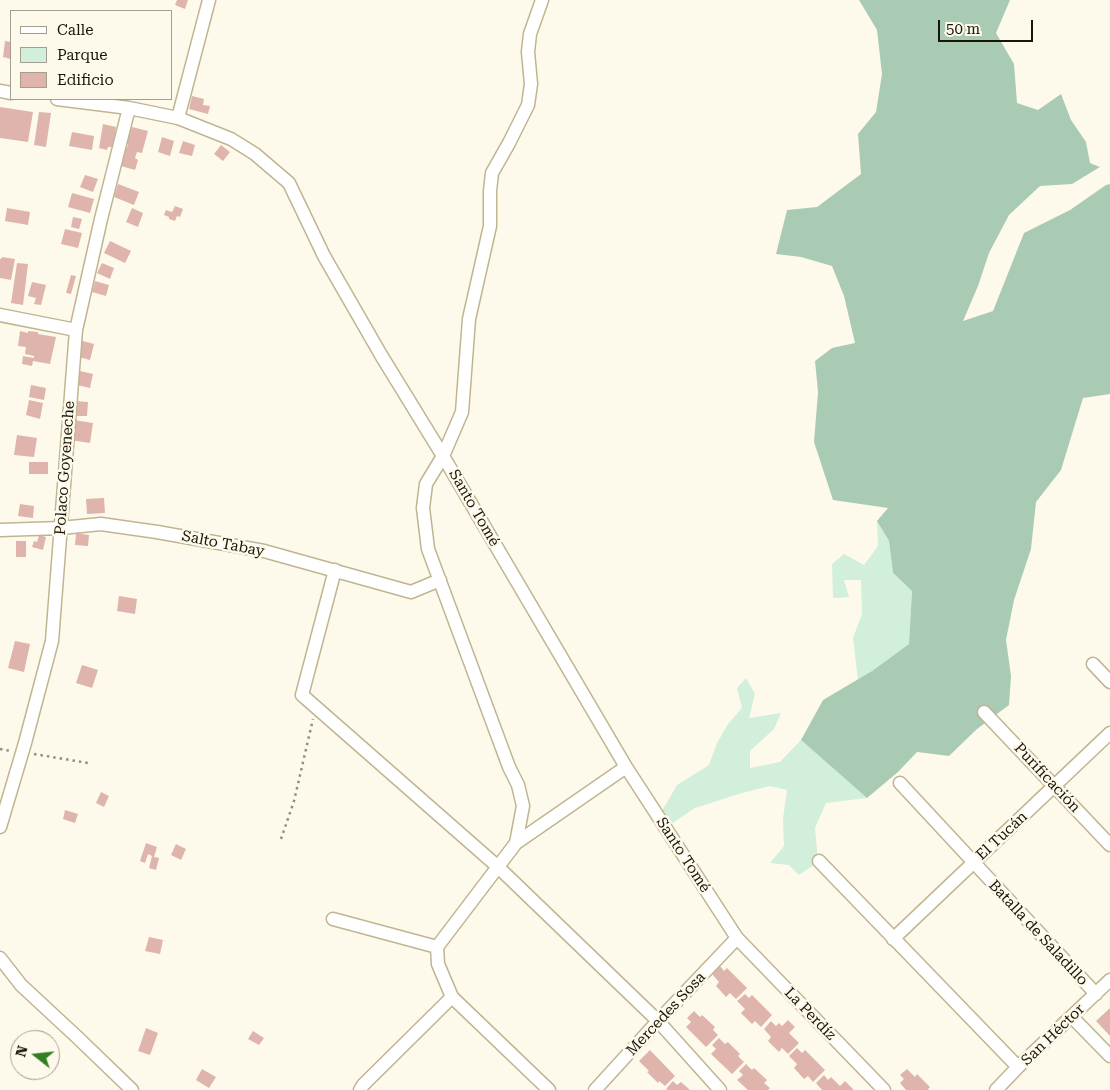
<!DOCTYPE html>
<meta charset="utf-8">
<style>
body{margin:0}
#map{position:relative;width:1110px;height:1090px;overflow:hidden;background:#fefaeb;font-family:"Roboto Serif",serif}
canvas{display:block}
.legend{position:absolute;left:10px;top:10px;width:162px;height:90px;box-sizing:border-box;background:#fefaeb;border:1px solid #a39e90;margin:0;padding:6px 9px;list-style:none;font-size:15px;color:#1a1508}
.legend li{display:flex;align-items:center;gap:10px;height:25px}
.legend b{width:25px;border:1px solid #a39e90}
.north{position:absolute;left:10px;top:1030px;width:50px;height:50px;box-sizing:border-box;background:#fefaeb;border:1px solid #a39e90;border-radius:50%;rotate:286deg;font-size:14px;font-weight:700;line-height:20px;text-align:center;color:#1a1508}
.north::after{content:'';display:block;margin:auto;width:18px;height:22px;background:#347f26;clip-path:polygon(50% 0,100% 100%,50% 72%,0 100%)}
.scale{position:absolute;left:938px;top:20px;width:95px;height:22px;box-sizing:border-box;border:2px solid #1a1508;border-top:0;padding-left:6px;font-size:15px;line-height:18px;white-space:nowrap;color:#1a1508;-webkit-text-stroke:4px #fefaeb;paint-order:stroke}
</style>
<div id="map">
<canvas width="1110" height="1090"></canvas>
<ul class="legend">
<li><b style="height:6px;background:#fff"></b>Calle</li>
<li><b style="height:14px;background:#d1efda"></b>Parque</li>
<li><b style="height:14px;background:#deb4ad"></b>Edificio</li>
</ul>
<div class="north">N</div>
<div class="scale">50 m</div>
</div>
<script>
const ctx = document.querySelector('canvas').getContext('2d');
ctx.lineJoin = 'round';
function paint(path, color) {
  ctx.fillStyle = color;
  ctx.fill(path, 'evenodd');
}
function poly(rows) {
  const path = new Path2D();
  for (const r of rows) {
    path.moveTo(r[0], r[1]);
    for (let i = 2; i < r.length; i += 2) path.lineTo(r[i], r[i + 1]);
  }
  return path;
}
function stroke(path, color, width, dash) {
  ctx.strokeStyle = color;
  ctx.lineWidth = width;
  ctx.lineCap = dash ? 'butt' : 'round';
  ctx.setLineDash(dash || []);
  ctx.stroke(path);
}
function write(font, color, halo, rows, align = 'center') {
  ctx.font = font + ' "Roboto Serif",serif';
  ctx.lineWidth = 5;
  ctx.setLineDash([]);
  ctx.textBaseline = 'middle';
  ctx.strokeStyle = halo;
  ctx.fillStyle = color;
  for (const [text, x, y, turn = 0] of rows) {
    ctx.save();
    ctx.translate(x, y);
    ctx.rotate((+turn || 0) * Math.PI / 180);
    ctx.textAlign = isNaN(turn) ? turn : align;
    if (halo) ctx.strokeText(text, 0, 0);
    ctx.fillText(text, 0, 0);
    ctx.restore();
  }
}
const green = poly([
 [877,521,889,541,893,573,912,591,909,644,872,671,858,680,853,638,862,614,861,580,844,580,849,597,833,598,832,564,844,554,864,565,878,546],
 [746,678,755,694,749,718,781,713,774,729,750,751,750,768,780,762,801,740,867,798,826,803,815,828,818,862,799,875,789,865,770,863,784,846,783,819,787,790,770,786,742,793,695,808,671,824,659,816,677,785,709,765,717,743,728,724,742,708,737,688]
]);
const forest = poly([
 [859,0,1010,0,996,33,1014,64,1017,103,1038,110,1061,94,1071,120,1086,142,1090,163,1100,167,1072,184,1040,186,1009,215,989,253,978,286,963,321,993,311,1024,233,1070,210,1106,185,1110,184,1110,394,1083,398,1061,470,1036,502,1031,549,1014,600,1006,640,1011,676,1009,705,977,729,949,756,917,752,898,772,867,798,801,740,823,700,872,671,909,644,912,591,893,573,889,541,877,521,888,508,833,500,814,442,818,392,815,361,832,348,855,343,844,296,832,266,801,257,776,254,787,210,817,207,861,174,858,134,876,112,882,74,877,30]
]);
const building = poly([
 [177,0,188,0,185,9,175,5],
 [5,41,11,42,11,59,3,57],
 [192,96,204,99,203,105,210,106,208,114,189,109],
 [0,107,33,112,28,142,0,138],
 [39,112,51,113,46,147,34,145],
 [103,124,116,127,113,147,108,147,107,150,99,148],
 [132,127,148,131,142,153,137,152,135,158,138,160,135,170,121,166,123,156,122,156,124,147,127,148,128,144,126,143],
 [72,132,94,136,92,150,69,146],
 [162,137,174,141,170,156,158,152],
 [183,141,195,145,192,156,179,153],
 [221,145,230,152,223,161,214,154],
 [85,175,98,179,93,192,80,187],
 [118,184,139,192,134,205,114,197],
 [72,193,94,199,90,213,68,207],
 [175,206,183,209,180,217,177,216,175,221,169,219,169,217,164,215,166,210,172,212],
 [7,208,30,212,28,225,5,221],
 [132,208,143,213,138,227,126,222],
 [73,217,82,219,79,229,71,227],
 [65,229,82,233,78,248,61,244],
 [110,241,131,251,125,263,104,253],
 [2,257,15,259,11,280,0,278,0,259,1,259],
 [17,263,28,264,23,305,11,303],
 [102,263,114,268,110,279,97,273],
 [71,275,76,276,71,294,66,293],
 [95,281,109,285,106,296,92,292],
 [32,282,46,285,41,305,34,304,36,298,28,296],
 [20,331,28,333,28,331,38,332,38,334,56,337,50,364,33,361,32,366,22,364,23,356,34,358,34,356,25,354,26,347,18,346],
 [79,340,94,344,90,360,75,356],
 [80,371,93,374,90,388,77,385],
 [31,385,46,388,44,400,29,397],
 [29,400,43,403,40,419,26,415],
 [75,401,88,402,87,416,74,416],
 [74,420,93,423,90,443,70,440],
 [17,435,37,438,34,457,14,455],
 [29,462,48,462,48,474,29,474],
 [104,498,105,513,87,514,86,499],
 [20,504,34,506,33,518,18,516],
 [76,533,89,535,88,546,75,545],
 [39,535,46,537,43,550,32,547,34,541,37,542],
 [16,541,26,541,26,557,16,557],
 [119,596,137,599,135,614,117,611],
 [15,641,30,644,24,672,8,668],
 [82,665,98,670,92,688,76,683],
 [101,792,109,796,104,807,96,803],
 [65,810,78,814,75,823,63,819],
 [146,843,157,847,154,857,159,858,156,870,149,868,152,856,148,854,145,863,140,861],
 [176,844,186,849,181,860,171,855],
 [149,937,163,940,160,954,145,951],
 [720,966,724,971,727,968,747,988,736,999,730,993,726,997,716,986,719,982,712,974],
 [745,994,749,998,752,995,772,1015,761,1027,755,1021,752,1024,741,1013,745,1009,737,1001],
 [1110,1008,1110,1036,1096,1021],
 [694,1011,700,1017,702,1015,715,1027,713,1030,718,1035,706,1047,686,1027,691,1022,687,1018],
 [788,1020,795,1027,789,1033,799,1043,788,1054,782,1048,779,1052,768,1041,771,1037,764,1029,771,1021,776,1026,779,1023,782,1026],
 [146,1028,158,1033,150,1055,138,1051],
 [253,1031,264,1038,259,1045,248,1039],
 [719,1038,725,1044,728,1042,740,1054,738,1056,744,1062,732,1074,711,1054,716,1049,712,1045],
 [797,1048,802,1053,805,1050,825,1070,813,1082,808,1076,804,1079,794,1068,797,1064,789,1056],
 [650,1050,675,1076,665,1086,659,1081,658,1083,647,1072,649,1071,639,1061],
 [746,1064,752,1070,754,1068,767,1080,764,1083,770,1088,768,1090,748,1090,737,1080,743,1075,739,1071],
 [202,1069,216,1077,209,1088,196,1080],
 [907,1069,915,1077,917,1074,930,1087,928,1089,929,1090,906,1090,900,1083,904,1079,900,1075],
 [824,1075,828,1080,831,1077,840,1086,845,1081,854,1090,822,1090,816,1083],
 [673,1081,677,1085,681,1082,690,1090,668,1090,666,1089]
]);
const path = poly([
 [0,749,11,751],
 [34,754,88,763],
 [281,839,294,801,313,719]
]);
const minor = poly([
 [542,0,530,34,528,52,531,84,528,105,509,143,492,173,490,191,490,226,469,319,462,412,443,456,426,484,423,508,428,549,509,767,518,785,523,806,516,843,437,947,438,964,452,997,549,1090],
 [0,91,11,93],
 [57,99,129,108,178,118,231,139,255,154,289,183,324,256,381,355,443,456,626,767,737,938,884,1090],
 [178,118,209,0],
 [0,315,76,330],
 [0,530,61,528,101,524,157,532,264,551,411,592,440,580],
 [335,570,302,695,497,866,658,1021,720,1090],
 [1093,664,1110,682],
 [984,712,1110,845],
 [900,783,1096,994],
 [0,827,25,743,52,641,76,330,101,219,129,108],
 [516,843,626,767],
 [819,861,1018,1067],
 [333,919,437,947],
 [893,939,1110,733],
 [0,958,21,985,77,1037,132,1090],
 [1072,1017,1110,1056],
 [360,1090,363,1085,452,997],
 [595,1090,658,1021,737,938],
 [996,1090,1018,1067,1110,980]
]);
const streetNames = [
 ["Polaco Goyeneche",65,468,-86],
 ["Santo Tomé",474,508,60],
 ["Salto Tabay",223,544,11],
 ["Purificación",1047,778,47],
 ["El Tucán",1002,836,-43],
 ["Santo Tomé",683,855,57],
 ["Batalla de Saladillo",1038,933,47],
 ["Mercedes Sosa",666,1014,-47],
 ["La Perdíz",810,1014,46],
 ["San Héctor",1053,1035,-44]
];
paint(green, '#d1efda');
paint(forest, '#a9cbb4');
paint(building, '#deb4ad');
stroke(minor, '#c0b591', 15);
stroke(path, '#928e80', 2.5, [2.5, 4]);
stroke(minor, '#fff', 12);
write('15px', '#1a1508', '#fefaeb', streetNames);
</script>
